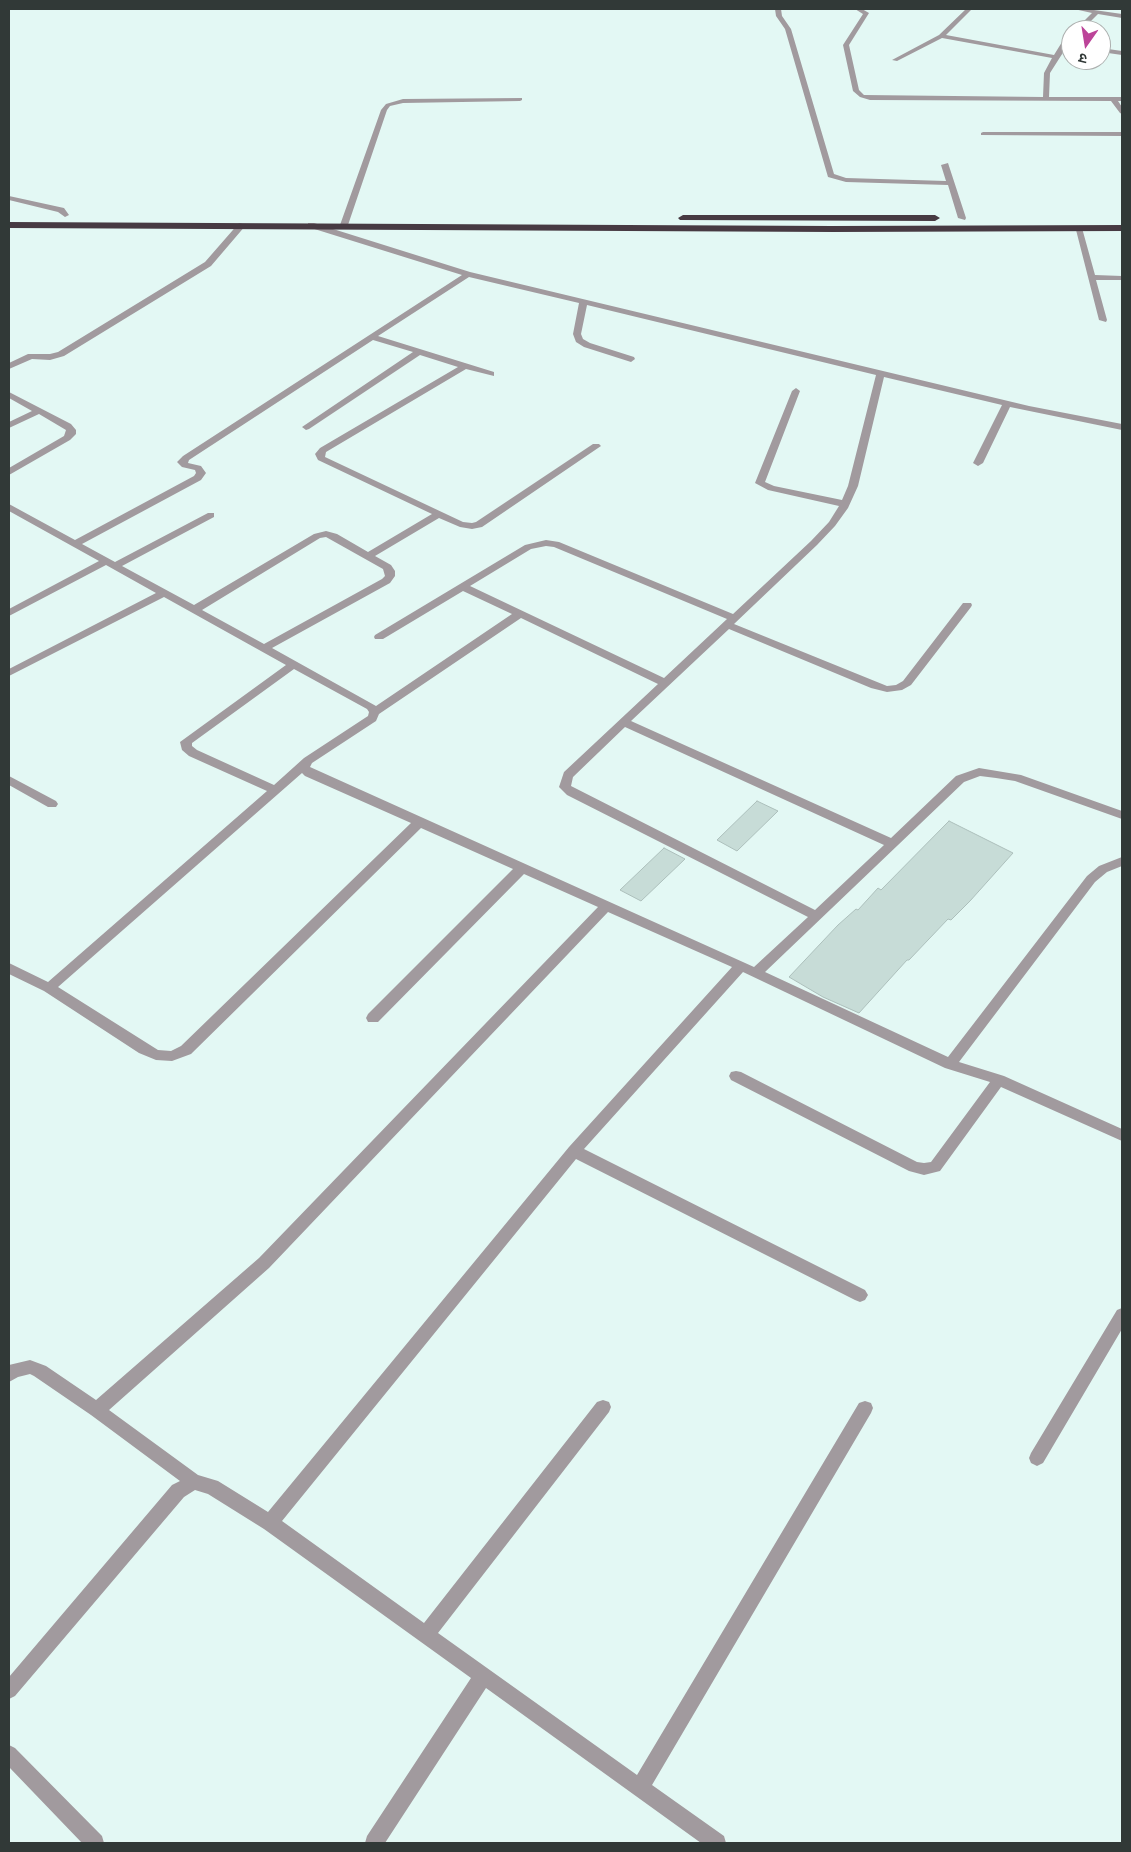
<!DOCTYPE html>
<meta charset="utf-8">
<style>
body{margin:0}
#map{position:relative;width:1131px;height:1852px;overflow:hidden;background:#e3f8f4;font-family:Inter,"Noto Sans Devanagari",sans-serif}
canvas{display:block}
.frame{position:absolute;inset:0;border:10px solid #313937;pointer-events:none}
.north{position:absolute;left:1061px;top:20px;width:50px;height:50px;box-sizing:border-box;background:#fff;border:1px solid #adb0af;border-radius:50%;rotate:193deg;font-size:14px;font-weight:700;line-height:20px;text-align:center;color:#313937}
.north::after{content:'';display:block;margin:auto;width:18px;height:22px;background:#bc4499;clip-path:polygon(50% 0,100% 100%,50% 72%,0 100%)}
</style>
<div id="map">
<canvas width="1131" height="1852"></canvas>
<div class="frame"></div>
<div class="north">उ</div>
</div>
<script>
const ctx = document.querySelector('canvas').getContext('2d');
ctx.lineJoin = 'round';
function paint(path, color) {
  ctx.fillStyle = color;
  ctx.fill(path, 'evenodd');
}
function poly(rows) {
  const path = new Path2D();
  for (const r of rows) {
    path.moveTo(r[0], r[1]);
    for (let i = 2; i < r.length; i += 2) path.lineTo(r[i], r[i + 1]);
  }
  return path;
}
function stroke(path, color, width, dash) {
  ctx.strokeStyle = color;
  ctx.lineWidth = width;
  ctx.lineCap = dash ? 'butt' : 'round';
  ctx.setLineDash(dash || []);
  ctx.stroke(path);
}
const building = poly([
 [757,801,778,811,737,851,717,840,757,801],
 [949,821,1013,853,970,901,951,920,948,919,909,960,907,960,859,1013,823,997,789,977,838,925,856,909,858,910,878,888,881,890,949,821],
 [664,848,685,859,641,901,620,890,664,848]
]);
const minor = poly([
 [775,9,781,9,782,16,791,29,834,174,846,178,946,181,941,165,948,163,966,218,965,220,958,218,948,185,846,182,828,177,785,29,776,16,775,9],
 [855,9,862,9,869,13,849,45,859,90,864,95,1043,97,1044,73,1052,58,942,38,897,61,892,60,939,35,966,9,972,9,946,35,1054,55,1062,42,1071,34,1071,40,1050,73,1049,97,1122,97,1122,101,1118,101,1122,107,1122,114,1120,113,1111,101,870,100,860,97,853,91,843,45,863,14,855,9],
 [1074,9,1087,9,1122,14,1122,18,1098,14,1082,30,1075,30,1092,13,1074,9],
 [1101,48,1122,51,1122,55,1101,52,1101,48],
 [522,98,522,100,520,101,403,103,390,106,387,110,348,225,341,227,340,225,381,110,386,104,403,99,522,98],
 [983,132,1122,132,1122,136,981,135,981,133,983,132],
 [9,196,64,208,69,215,65,217,58,212,9,200,9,196],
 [239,223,246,225,211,266,64,356,50,360,32,359,9,369,9,363,28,354,50,354,58,352,205,262,239,223],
 [308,223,314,223,470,272,1029,406,1122,424,1122,430,1010,407,983,463,978,466,973,463,1002,405,884,377,858,486,848,508,835,526,817,545,734,624,887,686,896,685,903,681,963,603,971,603,972,605,971,607,911,685,902,690,887,692,871,688,729,629,631,721,891,838,956,776,979,768,1021,775,1122,811,1122,819,1015,781,996,778,980,776,964,782,765,972,948,1057,1087,876,1099,866,1122,857,1122,866,1107,872,1095,882,959,1062,1004,1076,1122,1129,1122,1141,1001,1087,940,1171,924,1175,909,1171,731,1080,729,1076,731,1072,736,1071,741,1072,917,1162,924,1163,931,1162,990,1082,945,1068,743,972,584,1149,865,1290,868,1295,865,1300,860,1302,855,1300,576,1159,282,1521,424,1623,597,1402,603,1400,609,1402,611,1407,609,1412,438,1633,637,1775,859,1403,865,1401,871,1403,873,1408,871,1413,652,1785,724,1836,726,1843,701,1843,486,1688,385,1843,365,1843,367,1836,471,1678,264,1529,208,1494,195,1490,184,1497,15,1696,9,1699,9,1677,172,1485,180,1481,91,1415,34,1376,30,1374,18,1377,9,1382,9,1365,30,1360,46,1366,96,1400,259,1258,598,907,524,874,378,1022,368,1022,366,1018,368,1014,513,869,421,828,191,1054,172,1061,156,1060,139,1053,44,991,9,974,9,963,48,982,267,791,189,756,182,750,180,742,286,665,164,597,9,676,9,669,156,593,106,565,9,616,9,609,99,561,9,511,9,504,75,540,194,476,196,473,195,470,182,467,177,462,183,456,462,275,308,227,308,223],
 [469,277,579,303,573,334,576,342,584,347,631,362,635,359,634,357,590,343,583,339,581,334,587,305,876,375,848,486,842,500,774,486,765,482,800,391,796,388,792,391,755,483,768,490,839,506,829,522,811,541,733,614,559,542,546,540,525,545,375,635,374,637,375,639,383,639,463,591,512,614,376,706,272,648,390,583,395,576,395,571,391,565,375,556,439,518,460,527,472,529,482,527,601,446,599,444,593,444,476,522,472,523,463,522,325,457,326,452,466,369,494,376,494,372,378,336,469,277],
 [373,340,413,352,302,427,306,430,309,429,420,355,458,367,320,448,315,454,318,460,432,514,368,552,337,534,326,531,314,534,194,605,122,566,214,517,214,513,208,513,115,562,82,544,201,480,206,473,201,466,188,463,189,460,373,340],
 [326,537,383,569,385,576,382,579,264,644,202,610,320,538,326,537],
 [546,546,554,547,727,619,664,678,470,586,531,549,546,546],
 [521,618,658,684,564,772,559,787,567,795,808,917,754,967,310,767,312,763,376,721,379,714,521,618],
 [294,669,367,709,369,712,368,716,304,758,274,785,197,750,192,746,192,743,294,669],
 [625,727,884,845,815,910,571,786,573,777,625,727],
 [302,773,305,776,411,823,181,1046,171,1051,158,1050,58,987,302,773],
 [608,912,732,967,569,1147,268,1512,218,1481,198,1475,109,1410,269,1268,608,912],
 [1075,226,1082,228,1095,275,1122,276,1122,280,1096,280,1107,320,1106,322,1099,320,1075,226],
 [9,392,71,424,76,430,76,434,70,440,9,475,9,468,64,436,66,430,39,414,9,428,9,422,32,411,9,398,9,392],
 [9,776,56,801,58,804,56,807,48,807,9,785,9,776],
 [1122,1308,1122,1329,1043,1463,1037,1466,1031,1463,1029,1458,1031,1453,1117,1310,1122,1308],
 [9,1745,15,1748,102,1836,104,1843,82,1843,9,1767,9,1745]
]);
const highway = poly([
 [683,215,935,215,940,218,935,221,680,220,678,218,683,215],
 [9,222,833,226,1122,225,1122,231,833,232,9,228,9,222]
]);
paint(building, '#c7dcd7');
stroke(building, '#acbfbb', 1);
paint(minor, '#a19a9e');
paint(highway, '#473a42');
</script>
